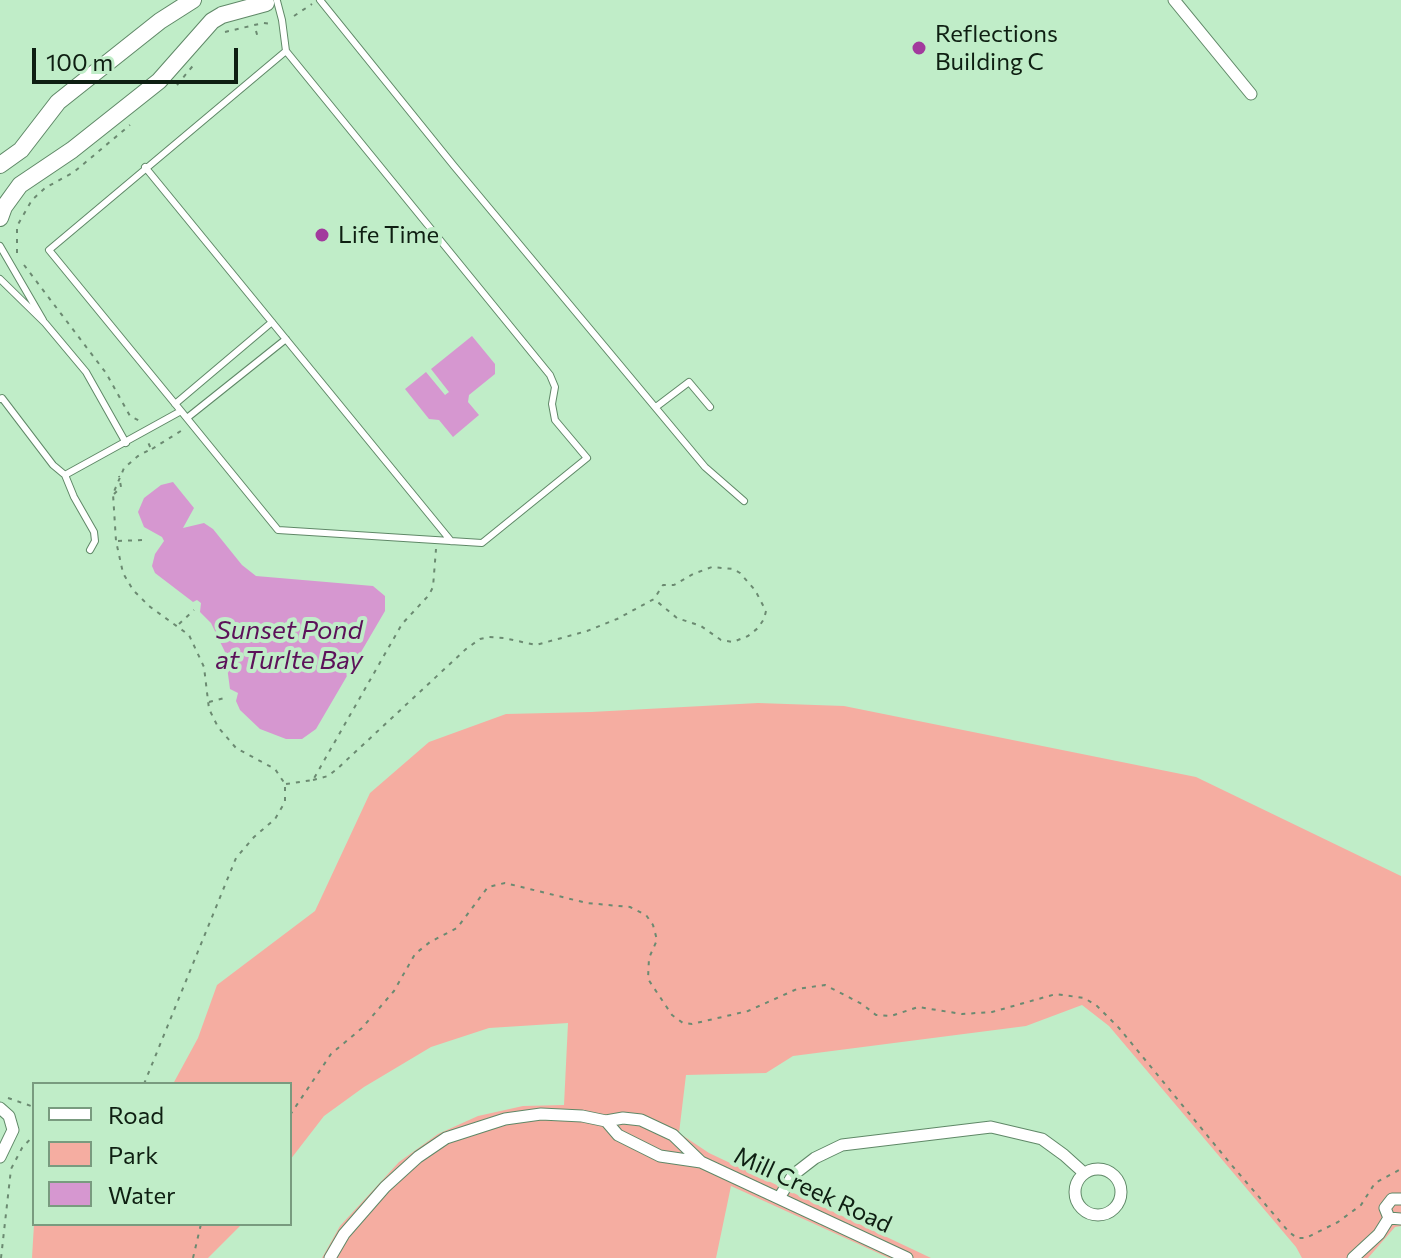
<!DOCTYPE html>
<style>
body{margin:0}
#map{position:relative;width:1401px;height:1258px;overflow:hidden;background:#c0edc8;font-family:Commissioner,sans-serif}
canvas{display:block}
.legend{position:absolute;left:32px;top:1082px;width:260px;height:144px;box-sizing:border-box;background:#c0edc8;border:2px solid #799b7f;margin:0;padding:10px 14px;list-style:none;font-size:24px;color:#0e1f12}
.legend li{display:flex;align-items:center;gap:16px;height:40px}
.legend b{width:40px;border:2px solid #799b7f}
.scale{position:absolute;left:32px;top:48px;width:206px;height:36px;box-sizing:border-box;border:4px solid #0e1f12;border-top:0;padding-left:10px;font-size:24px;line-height:28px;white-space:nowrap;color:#0e1f12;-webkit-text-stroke:6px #c0edc8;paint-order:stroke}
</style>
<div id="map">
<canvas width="1401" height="1258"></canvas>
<ul class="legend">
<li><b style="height:10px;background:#fff"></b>Road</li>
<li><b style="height:22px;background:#f5ada1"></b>Park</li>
<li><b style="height:22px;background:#d697d0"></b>Water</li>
</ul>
<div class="scale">100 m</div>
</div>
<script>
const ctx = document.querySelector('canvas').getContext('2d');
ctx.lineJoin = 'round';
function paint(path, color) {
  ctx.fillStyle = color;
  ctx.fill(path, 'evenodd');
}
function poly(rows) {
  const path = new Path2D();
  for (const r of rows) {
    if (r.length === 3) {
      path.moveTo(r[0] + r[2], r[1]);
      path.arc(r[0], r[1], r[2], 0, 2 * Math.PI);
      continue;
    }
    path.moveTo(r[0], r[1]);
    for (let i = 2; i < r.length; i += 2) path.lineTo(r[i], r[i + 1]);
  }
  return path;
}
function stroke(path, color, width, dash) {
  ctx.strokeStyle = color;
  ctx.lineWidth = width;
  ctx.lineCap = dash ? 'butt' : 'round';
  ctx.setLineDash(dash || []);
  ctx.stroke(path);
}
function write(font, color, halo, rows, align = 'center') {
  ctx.font = font + ' Commissioner,sans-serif';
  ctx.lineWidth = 8;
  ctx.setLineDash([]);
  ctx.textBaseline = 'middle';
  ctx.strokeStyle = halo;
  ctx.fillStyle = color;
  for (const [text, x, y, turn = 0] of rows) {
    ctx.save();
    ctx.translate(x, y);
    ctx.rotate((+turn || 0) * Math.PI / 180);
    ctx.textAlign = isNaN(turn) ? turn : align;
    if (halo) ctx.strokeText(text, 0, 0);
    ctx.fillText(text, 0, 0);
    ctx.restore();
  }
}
const green = poly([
 [758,703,844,706,1196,777,1401,876,1401,1226,1395,1227,1368,1258,1302,1258,1296,1247,1109,1026,1082,1005,1026,1026,793,1056,766,1073,686,1075,679,1133,709,1153,931,1258,889,1258,731,1186,716,1258,322,1258,340,1226,399,1162,438,1134,478,1116,523,1106,564,1105,568,1023,489,1028,431,1047,364,1087,324,1116,290,1160,290,1084,173,1084,198,1038,217,985,315,911,370,793,429,742,506,714,591,712],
 [34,1224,242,1224,208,1258,32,1258]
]);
const water = poly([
 [472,336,495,364,495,374,469,395,468,402,479,415,453,437,439,420,429,419,405,389,426,372,445,395,449,392,431,369],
 [173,482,194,508,183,528,204,523,213,529,242,565,256,576,373,586,385,596,385,611,316,729,302,739,286,739,260,729,240,710,236,701,238,693,230,689,225,652,211,623,200,612,201,603,197,600,193,602,155,573,152,566,155,554,164,541,162,537,144,527,138,512,144,498,161,485]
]);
const path = poly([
 [294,16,312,4],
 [256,31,258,38],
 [225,32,263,23,273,24],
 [177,85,196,62],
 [17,253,17,226,32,200,45,188,74,172,130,125],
 [24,265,106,373,130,416,140,421],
 [152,449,184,429],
 [114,494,121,487,119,476],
 [118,541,142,540],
 [179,624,194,610],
 [209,702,228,697],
 [313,780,328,776,337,769,466,649,480,639,489,637,504,638,536,645,587,631,617,619,654,599,663,585,674,585,693,574,712,567,733,569,740,573,755,590,766,611,764,619,758,628,748,636,733,642,721,640,701,626,677,618,654,599],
 [286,784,313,780,402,624,429,595,433,587,436,549],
 [144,1084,236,858,254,837,275,819,285,802,285,784,275,769,236,748,218,727,209,709,204,667,189,635,149,606,133,590,123,573,116,541,113,494,124,468,138,456,151,449,148,442],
 [8,1098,34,1107],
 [290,1115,331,1054,362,1028,394,991,415,954,430,942,457,928,488,887,505,883,587,903,630,907,646,915,653,925,657,940,649,958,648,979,672,1015,683,1023,692,1024,748,1011,797,989,825,985,862,1004,876,1015,891,1016,918,1007,962,1014,992,1012,1056,994,1084,998,1096,1005,1119,1028,1229,1162,1289,1232,1297,1238,1306,1238,1338,1222,1361,1205,1375,1183,1401,1169],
 [1,1258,11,1169,22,1148,34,1135],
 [193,1258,201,1224]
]);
const service = poly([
 [320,0,454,166,705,467,744,501],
 [277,1,282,20,286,51],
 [145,167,451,541],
 [0,246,43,320],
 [0,279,45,323,86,372,126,443],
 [0,399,2,398,53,465,65,475,181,411,278,530,482,543,587,458,555,420,552,404,555,387,550,375,286,51,49,250,181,411],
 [175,404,272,322],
 [656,407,689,382,710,407],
 [187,418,286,339],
 [65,475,74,497,94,532,95,541,90,550]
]);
const minor = poly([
 [1174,0,1251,94],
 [0,1108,9,1116,13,1130,0,1157],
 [606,1121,618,1135,660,1156,701,1162,907,1258],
 [1098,1192,23],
 [779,1198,793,1175,815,1158,842,1145,991,1127,1042,1139,1064,1155,1084,1173],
 [1401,1199,1392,1199,1385,1208,1389,1218,1401,1219],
 [330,1258,344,1234,385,1187,418,1157,446,1138,505,1119,541,1114,582,1116,606,1121,623,1118,641,1120,673,1135,701,1162],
 [1353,1258,1379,1234,1389,1218]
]);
const secondary = poly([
 [0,165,21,150,58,102,160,21,193,0],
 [0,218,4,207,20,185,72,150,159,81,212,21,222,15,266,3]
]);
const markers = [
 [919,48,8,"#a23a9d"],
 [322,235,8,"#a23a9d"]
];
const poiNames = [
 ["Reflections",935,34],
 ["Building C",935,62],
 ["Life Time",338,235]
];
const streetNames = [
 ["Mill Creek Road",813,1190,25]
];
const waterNames = [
 ["Sunset Pond",289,630],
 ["at Turlte Bay",289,660]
];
paint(green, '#f5ada1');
paint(water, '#d697d0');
stroke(service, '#5f8867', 8);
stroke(minor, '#5f8867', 13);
stroke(secondary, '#5f8867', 18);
stroke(path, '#6b8a71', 2, [4, 6]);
stroke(service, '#fff', 6);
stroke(minor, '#fff', 11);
stroke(secondary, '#fff', 16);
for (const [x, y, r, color] of markers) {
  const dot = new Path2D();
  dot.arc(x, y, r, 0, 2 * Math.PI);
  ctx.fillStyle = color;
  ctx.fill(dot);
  stroke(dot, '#c0edc8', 3);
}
write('24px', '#0e1f12', '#c0edc8', poiNames, 'left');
write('24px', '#0e1f12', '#c0edc8', streetNames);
write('italic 26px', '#5c1159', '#c0edc8', waterNames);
</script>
